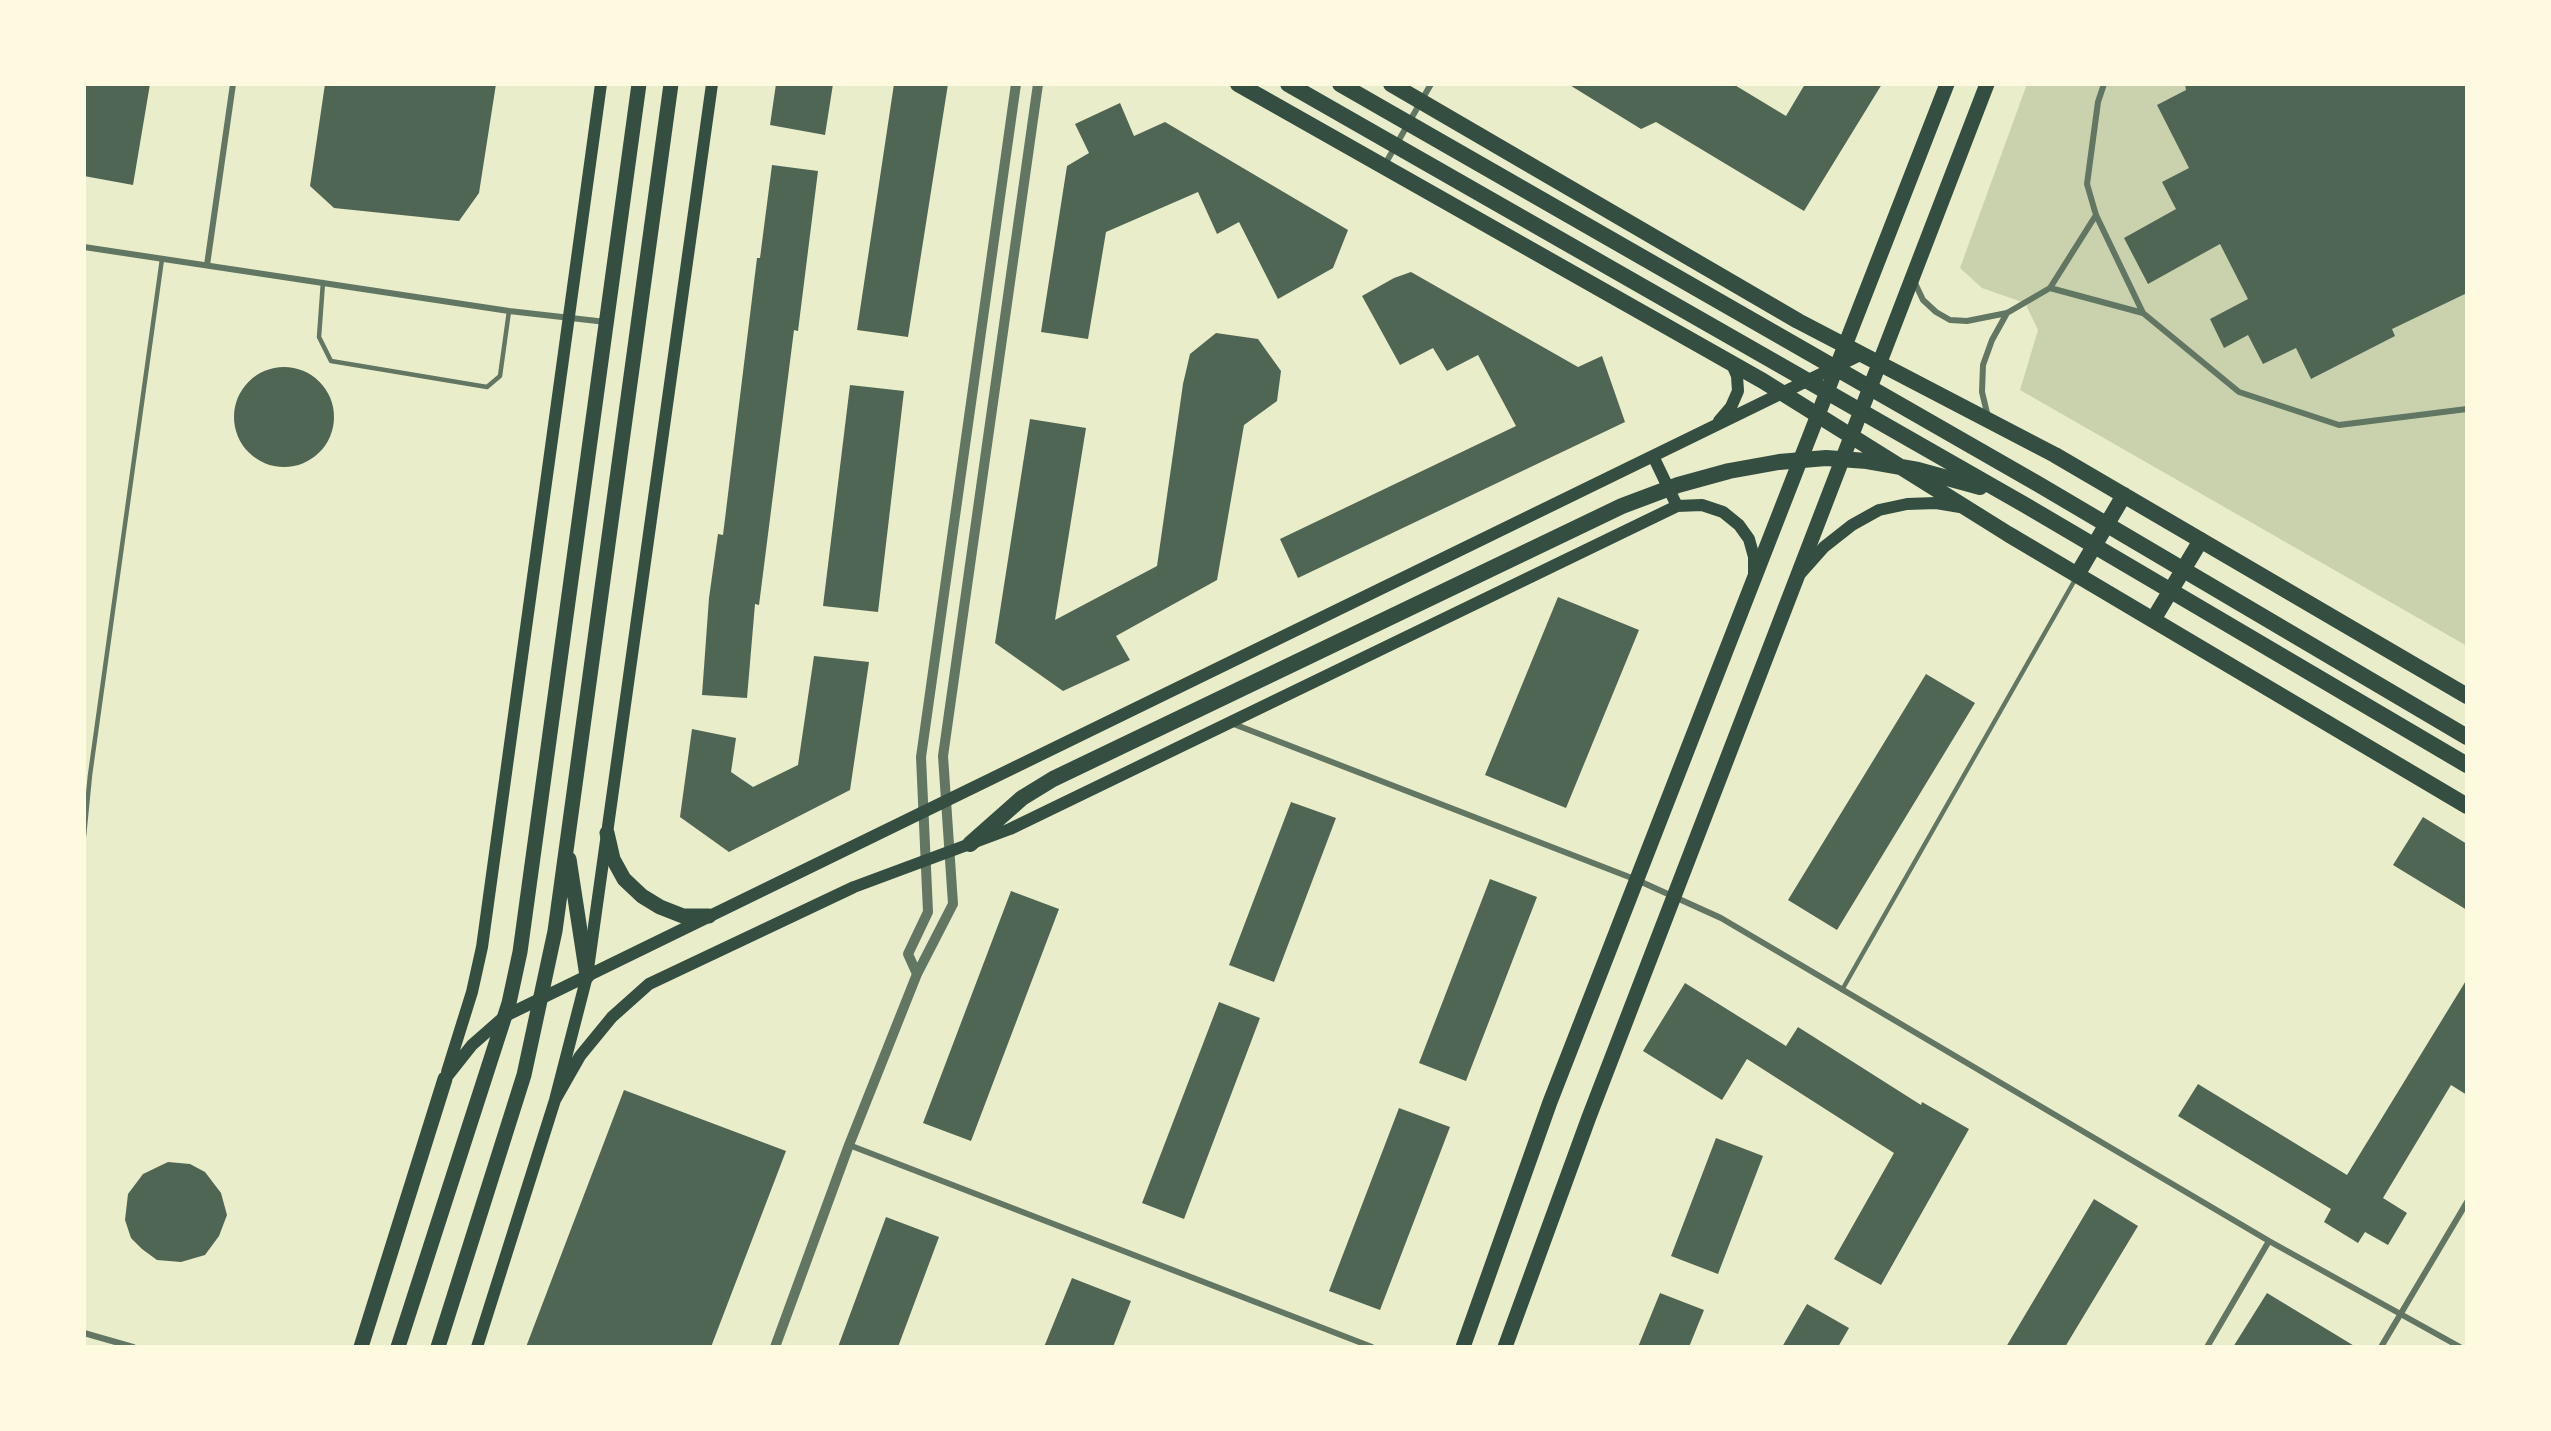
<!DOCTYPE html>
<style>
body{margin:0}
#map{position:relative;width:2551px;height:1431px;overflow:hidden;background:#e9edc9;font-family:Raleway,sans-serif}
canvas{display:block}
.frame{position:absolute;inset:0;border:86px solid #fefae0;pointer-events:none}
</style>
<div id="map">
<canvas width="2551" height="1431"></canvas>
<div class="frame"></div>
</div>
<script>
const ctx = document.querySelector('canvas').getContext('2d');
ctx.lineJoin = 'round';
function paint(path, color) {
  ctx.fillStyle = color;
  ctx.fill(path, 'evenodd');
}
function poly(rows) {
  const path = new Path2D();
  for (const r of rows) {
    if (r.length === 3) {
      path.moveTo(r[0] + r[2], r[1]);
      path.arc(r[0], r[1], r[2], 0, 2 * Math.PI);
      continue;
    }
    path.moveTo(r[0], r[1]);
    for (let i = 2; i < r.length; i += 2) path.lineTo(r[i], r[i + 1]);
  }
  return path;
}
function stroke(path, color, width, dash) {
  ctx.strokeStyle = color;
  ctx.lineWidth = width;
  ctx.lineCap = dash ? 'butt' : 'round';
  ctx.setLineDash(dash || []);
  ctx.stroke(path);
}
const green = poly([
 [2027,84,2467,84,2467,646,2020,390,2038,330,2025,303,1982,288,1960,268]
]);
const building = poly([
 [86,84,150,84,133,185,84,176,84,97],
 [325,84,496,84,479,193,459,221,334,208,310,186],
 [776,84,833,84,825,135,770,125],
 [894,84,948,84,908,337,857,330],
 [1568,84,1733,84,1786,116,1805,84,1882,84,1804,211,1656,122,1641,129],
 [2185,84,2467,84,2467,293,2392,329,2395,336,2311,379,2296,348,2263,364,2248,335,2224,348,2210,319,2248,299,2220,244,2148,284,2124,238,2176,209,2162,182,2189,168,2157,105,2186,90],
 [1120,103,1134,136,1165,122,1348,230,1333,268,1278,299,1239,222,1217,234,1198,192,1106,232,1088,339,1041,332,1067,166,1089,153,1075,124],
 [772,165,818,171,798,331,794,330,759,605,755,604,747,698,702,695,709,598,718,534,723,535,757,258,760,258],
 [1411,272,1578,367,1602,356,1625,422,1298,578,1280,539,1516,426,1478,355,1447,371,1433,348,1400,365,1362,296,1394,278],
 [1216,333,1258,339,1281,371,1277,401,1244,425,1217,580,1116,636,1130,660,1063,691,995,643,1030,419,1086,428,1055,620,1157,566,1183,384,1190,354],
 [284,417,50],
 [850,385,904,391,878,612,823,606],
 [1558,597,1639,630,1566,808,1485,775],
 [814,656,869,662,850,790,729,852,680,817,692,729,736,738,731,772,753,787,798,765],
 [1926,674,1975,703,1837,930,1788,900],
 [1291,802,1336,818,1274,982,1229,965],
 [2423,817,2467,844,2467,910,2393,865],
 [1490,879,1537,897,1466,1081,1419,1063],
 [1011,891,1059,909,971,1141,923,1123],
 [2467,979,2467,1095,2451,1085,2383,1198,2407,1213,2388,1245,2365,1232,2358,1243,2324,1222,2331,1209,2178,1116,2198,1084,2347,1175],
 [1685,983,1786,1046,1798,1027,1921,1105,1922,1102,1969,1129,1881,1285,1834,1259,1894,1153,1747,1059,1722,1100,1643,1051],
 [1219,1002,1260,1018,1184,1219,1142,1203],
 [624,1090,786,1151,711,1347,526,1347],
 [1399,1108,1450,1127,1380,1310,1329,1291],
 [1716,1138,1763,1156,1718,1274,1671,1256],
 [168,1162,190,1164,205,1172,221,1193,227,1215,219,1236,205,1255,181,1262,157,1260,142,1249,131,1238,125,1220,128,1194,143,1174],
 [2094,1199,2138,1226,2065,1347,2006,1347],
 [886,1217,939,1237,898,1347,838,1347],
 [1072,1278,1131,1301,1113,1347,1044,1347],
 [1660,1293,1704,1310,1689,1347,1638,1347],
 [2267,1293,2356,1347,2233,1347],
 [1807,1304,1849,1328,1838,1347,1782,1347]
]);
const service = poly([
 [323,282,319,337,331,361,487,387,500,376,509,311],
 [84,836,90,775,162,259],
 [1842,990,2076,578]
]);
const minor = poly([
 [2104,84,2098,102,2087,184,2096,215,2143,313,2239,392,2339,425,2467,409],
 [1384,166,1431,84],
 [84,247,509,311,606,322],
 [207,265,233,84],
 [1914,281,1923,300,1936,312,1950,320,1967,321,2007,313,2050,288,2143,313],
 [2050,288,2096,215],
 [1988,417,1982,392,1983,365,1992,340,2007,313],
 [1231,723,1637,880,1721,918,2269,1241,2460,1347],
 [849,1145,1372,1347],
 [84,1333,133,1347],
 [2207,1347,2269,1241],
 [2381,1347,2467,1202]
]);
const tertiary = poly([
 [917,974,908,954,928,912,921,757,1016,84],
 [775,1347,849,1145,917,974,953,904,943,756,1038,84]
]);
const secondary = poly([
 [1719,421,1731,407,1738,391,1737,376,1731,362],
 [1653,456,1677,506],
 [1800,574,1824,547,1852,525,1879,510,1907,504,1936,503,1960,507],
 [447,1072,472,992,482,947,601,84],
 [445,1079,472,1045,505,1016,1862,354],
 [555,1100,580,1056,612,1017,649,984,854,887,1010,829,1677,506,1702,505,1723,512,1739,525,1749,539,1754,557,1754,574],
 [477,1347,555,1100,587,976,712,84]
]);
const primary = poly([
 [607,833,613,859,624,879,642,896,660,907,683,916,709,916],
 [569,859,587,976],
 [361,1347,445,1079],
 [398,1347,509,1003,520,952,639,84],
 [438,1347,524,1075,555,931,671,84],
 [1463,1347,1550,1102,1947,84],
 [1505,1347,1589,1117,1987,84]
]);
const trunk = poly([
 [1238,84,1763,381,2008,534,2467,806],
 [1288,84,2025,505,2467,765],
 [1340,84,2038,484,2467,737],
 [1391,84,1798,321,2055,455,2467,696],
 [2077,575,2124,495],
 [2153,620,2201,540],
 [970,844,1022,798,1053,779,1622,506,1678,485,1729,471,1779,462,1826,458,1867,461,1918,470,1980,487]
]);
paint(green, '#cad2ad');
paint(building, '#4f6655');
stroke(service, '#617663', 4.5);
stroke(minor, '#617663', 6);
stroke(tertiary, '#617663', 10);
stroke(secondary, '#344e41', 12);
stroke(primary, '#344e41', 15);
stroke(trunk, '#344e41', 16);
</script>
